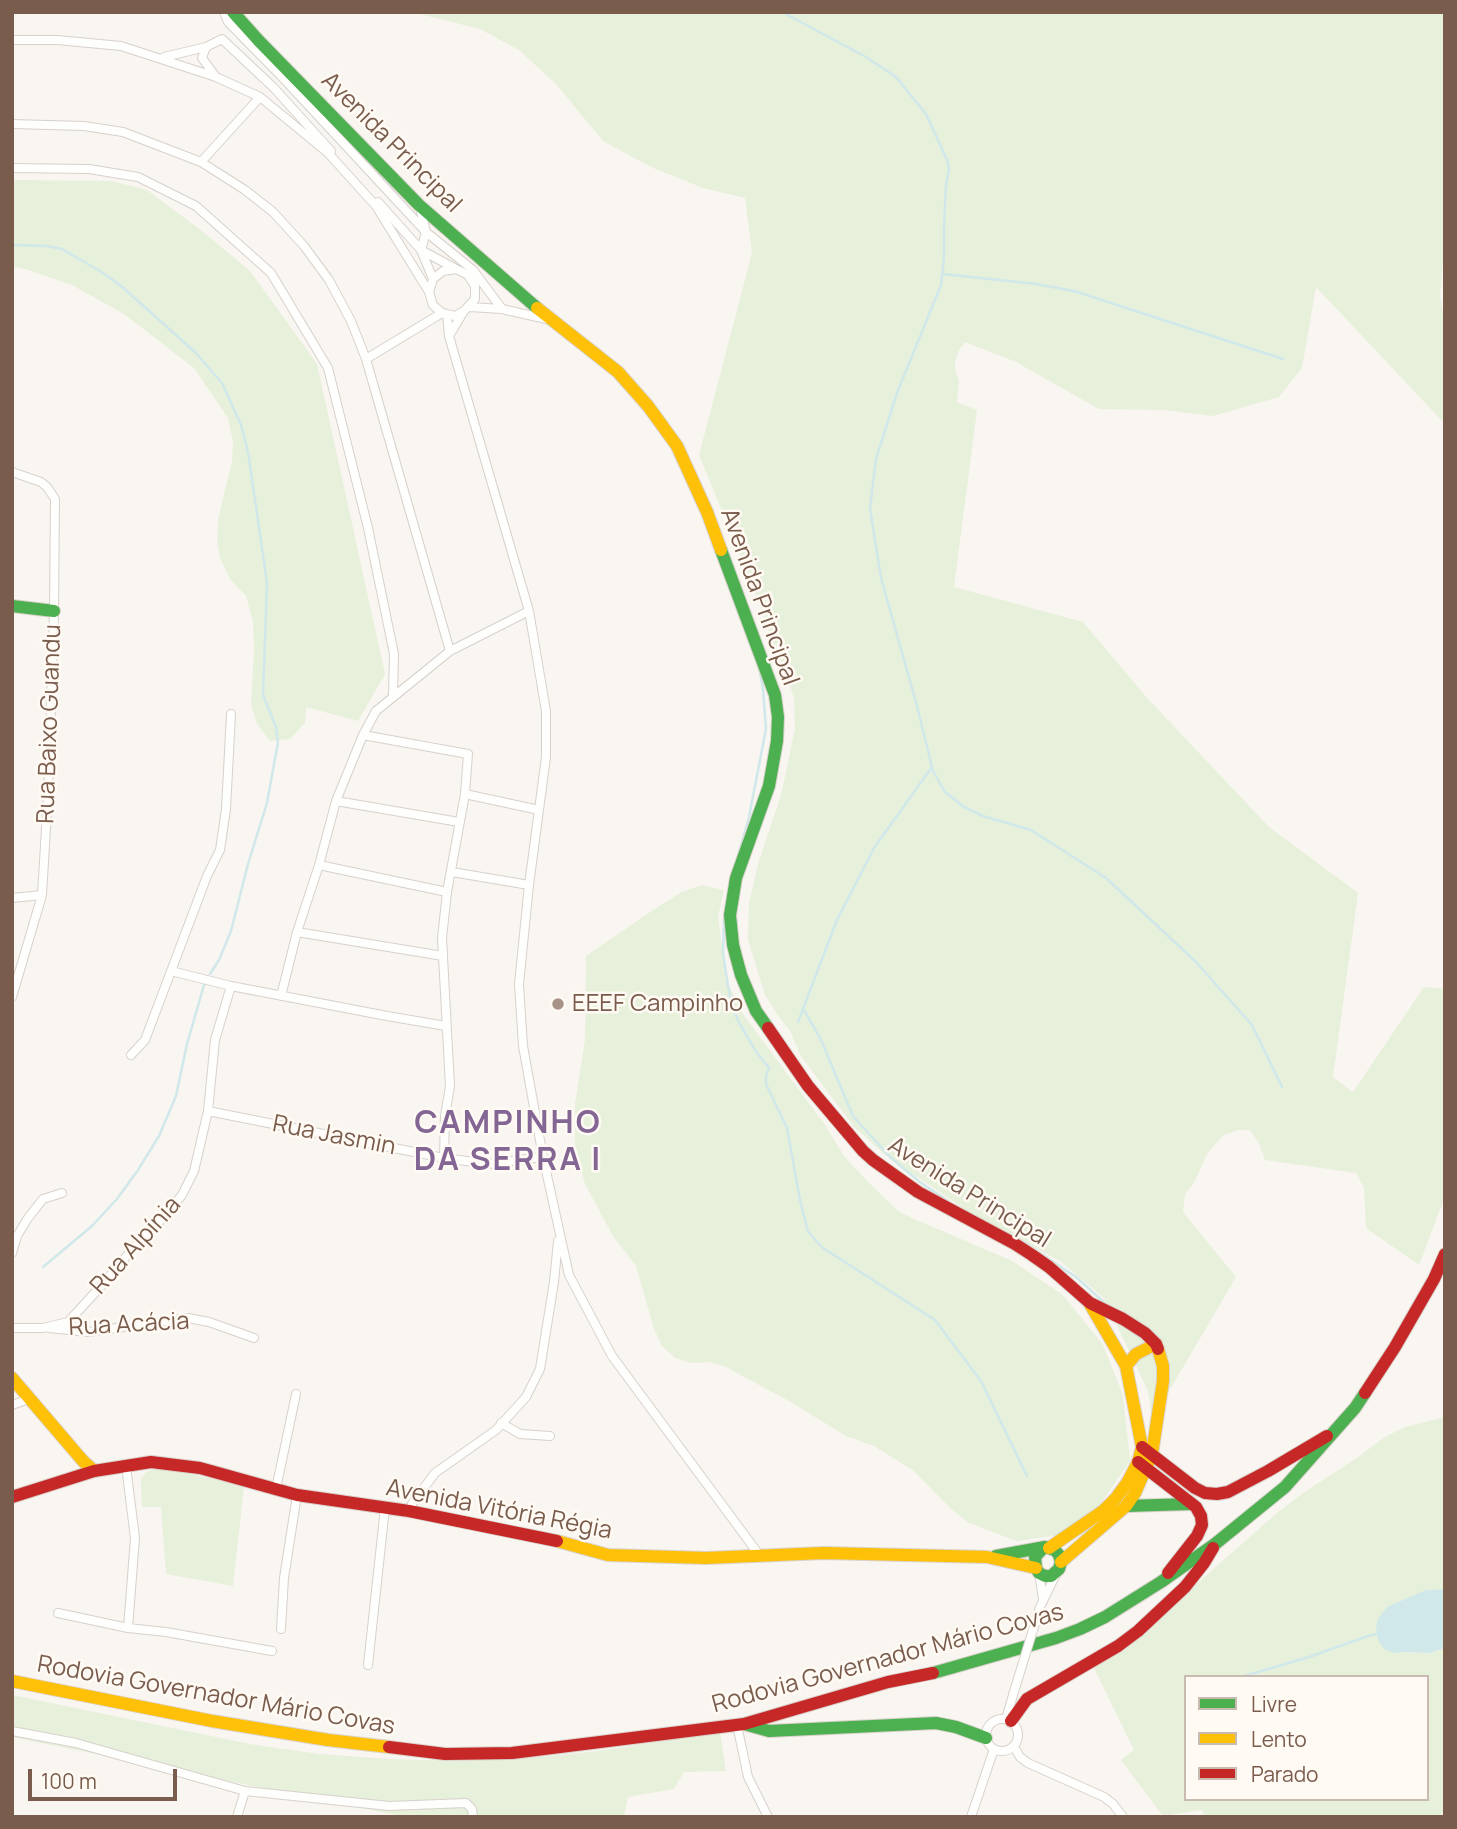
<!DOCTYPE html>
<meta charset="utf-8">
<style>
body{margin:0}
#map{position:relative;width:1457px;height:1829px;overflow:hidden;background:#f9f5f0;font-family:Manrope,sans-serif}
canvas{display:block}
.frame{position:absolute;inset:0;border:14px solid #7a5c4d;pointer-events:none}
.legend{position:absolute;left:1184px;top:1675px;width:245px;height:126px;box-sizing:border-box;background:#fffaf3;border:2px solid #cabbb1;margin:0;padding:9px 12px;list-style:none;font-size:21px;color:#7a5c4d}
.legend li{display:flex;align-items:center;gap:14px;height:35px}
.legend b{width:35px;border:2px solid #cabbb1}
.scale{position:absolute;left:28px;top:1769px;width:149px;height:32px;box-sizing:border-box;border:4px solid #7a5c4d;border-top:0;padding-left:9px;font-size:21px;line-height:24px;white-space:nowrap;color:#7a5c4d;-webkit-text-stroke:5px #fffaf3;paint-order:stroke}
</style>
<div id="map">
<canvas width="1457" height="1829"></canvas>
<div class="frame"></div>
<ul class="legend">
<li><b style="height:9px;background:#4caf50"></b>Livre</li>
<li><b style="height:9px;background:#ffc107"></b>Lento</li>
<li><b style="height:9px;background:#c62828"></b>Parado</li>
</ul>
<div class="scale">100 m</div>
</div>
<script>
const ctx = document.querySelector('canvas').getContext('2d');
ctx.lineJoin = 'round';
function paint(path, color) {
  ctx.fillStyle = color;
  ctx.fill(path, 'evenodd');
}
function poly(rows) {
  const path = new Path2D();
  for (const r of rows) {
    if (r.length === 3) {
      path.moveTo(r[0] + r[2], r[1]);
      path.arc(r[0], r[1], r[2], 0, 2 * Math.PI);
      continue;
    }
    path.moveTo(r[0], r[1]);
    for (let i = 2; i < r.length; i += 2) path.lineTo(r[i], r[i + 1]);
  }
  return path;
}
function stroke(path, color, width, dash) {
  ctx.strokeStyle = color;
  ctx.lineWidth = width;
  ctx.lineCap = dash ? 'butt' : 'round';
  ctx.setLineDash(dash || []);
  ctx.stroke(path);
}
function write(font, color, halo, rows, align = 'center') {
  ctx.font = font + ' Manrope,sans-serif';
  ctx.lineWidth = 5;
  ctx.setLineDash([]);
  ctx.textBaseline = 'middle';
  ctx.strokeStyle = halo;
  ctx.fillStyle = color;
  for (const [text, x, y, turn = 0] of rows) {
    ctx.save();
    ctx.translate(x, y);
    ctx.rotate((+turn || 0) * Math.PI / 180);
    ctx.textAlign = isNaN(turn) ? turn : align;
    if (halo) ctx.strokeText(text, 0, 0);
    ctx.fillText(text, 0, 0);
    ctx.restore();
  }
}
const green = poly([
 [412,12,1445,12,1445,234,1440,296,1445,324,1445,424,1316,287,1302,368,1279,397,1213,416,1164,410,1099,409,1016,362,965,342,959,350,955,361,955,370,959,380,957,402,977,410,954,587,1083,622,1148,699,1269,827,1358,893,1333,1077,1353,1092,1424,987,1445,989,1445,1197,1419,1265,1366,1228,1364,1188,1356,1173,1265,1160,1259,1144,1250,1130,1238,1130,1224,1135,1208,1152,1194,1183,1185,1194,1183,1212,1236,1277,1152,1420,1148,1391,1104,1298,1060,1261,973,1215,884,1154,854,1127,801,1056,790,1031,779,1017,765,995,748,940,749,903,758,864,781,795,795,729,794,697,746,570,699,455,752,253,745,198,703,188,651,167,603,141,556,84,519,50,480,29],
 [12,180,111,181,147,190,202,231,250,271,317,364,385,674,358,721,306,707,305,723,290,739,270,741,257,724,251,704,254,649,253,621,246,596,230,579,220,558,217,540,218,520,232,461,233,442,228,418,194,368,124,314,72,285,25,269,12,267],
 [702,885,724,890,718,917,726,979,743,1014,825,1125,844,1156,867,1181,897,1210,912,1218,1012,1261,1063,1295,1103,1345,1123,1395,1130,1461,1094,1513,1059,1535,1016,1541,969,1523,951,1509,914,1471,874,1446,846,1436,789,1401,724,1366,710,1362,692,1363,675,1358,662,1346,654,1329,636,1266,613,1236,585,1184,575,1149,575,1104,585,1040,586,956,656,908,682,892],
 [1445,1417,1445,1589,1426,1590,1394,1653,1404,1652,1429,1653,1445,1648,1445,1817,1205,1817,1202,1810,1163,1816,1121,1760,1134,1750,1094,1668,1148,1627,1278,1512,1309,1489,1357,1458,1383,1438,1405,1427],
 [1186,1677,1427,1677,1427,1799,1186,1799],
 [169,1469,244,1486,233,1586,166,1574,161,1507,142,1507,141,1485,141,1480,146,1472,155,1469],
 [12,1695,250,1744,319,1754,389,1759,459,1761,529,1758,598,1751,720,1732,726,1771,684,1772,674,1789,628,1797,624,1817,406,1817,12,1737]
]);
const water = poly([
 [1445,1589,1445,1648,1429,1653,1404,1652,1394,1653,1384,1649,1378,1640,1376,1627,1378,1619,1387,1607,1426,1590]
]);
const stream = poly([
 [782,12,866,57,896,77,926,114,948,162,949,169,946,186,944,223,944,259,941,285,897,393,876,459,870,508,881,578,917,706,933,771,945,792,964,807,983,816,1031,830,1106,878,1195,961,1252,1025,1282,1087],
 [12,245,47,246,62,249,100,271,121,286,195,352,222,383,241,425,248,452,267,583,263,695,276,727,278,742,267,803,248,864,231,931,219,960,210,974],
 [943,274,1036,284,1074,291,1283,359],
 [737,859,749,817,766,729,763,689,759,667],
 [728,893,724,919,723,953,728,986,733,1010,741,1026,755,1050,769,1068,766,1076,766,1084,787,1128,800,1200,808,1232,823,1248,935,1320,981,1381,1027,1476],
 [803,1008,821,1040,853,1116,890,1157,920,1182,948,1201],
 [798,1022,837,920,874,848,932,767],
 [1022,1241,1076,1277,1106,1304],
 [43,1267,92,1226,117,1199,138,1170,159,1136,176,1096,187,1044,204,985],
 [1241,1677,1309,1657,1368,1636,1378,1634]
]);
const street = poly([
 [224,12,228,22,283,78,426,232,473,270,502,309],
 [12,40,57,40,121,46,216,77,260,97,328,153,376,206,429,292],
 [206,47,202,58,216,77],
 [164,57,206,47,222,39,274,88,331,151],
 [12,124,84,126,123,132,201,162,245,190,273,212,304,246,329,280,351,321,366,359,450,651],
 [201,162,260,97],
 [12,168,89,169,138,177,196,206,271,273,328,368,368,528,394,654,393,696],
 [378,202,421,250,456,269],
 [420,208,426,232,421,250,433,279],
 [469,307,502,309,546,319],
 [447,314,449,336,464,311,475,299,475,286,468,275,456,269,443,271,433,279,429,292,433,305,442,313,447,314,455,316,464,311],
 [449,336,529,611,546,711,546,757,529,885,519,984,523,1046,543,1157,569,1275,612,1356,760,1556],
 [366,359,442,313],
 [12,472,41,482,47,487,55,499,54,611,48,795,42,895,12,997],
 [363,735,468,754,465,794,447,892,442,938,450,1086,445,1116,444,1158],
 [465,794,539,810],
 [336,801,459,822],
 [319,865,447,892],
 [452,872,529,885],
 [12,898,42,895],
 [297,932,443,956],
 [171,971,231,986,387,1016,446,1026],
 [281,996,297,932,319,865,336,801,363,735,376,711,450,651,529,611],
 [131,1055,145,1040,207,876,220,850,226,809,231,714],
 [208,1111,444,1158,489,1164,543,1157],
 [12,1253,17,1236,28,1218,43,1199,62,1193],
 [12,1328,43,1328,68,1322,103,1284,131,1251,164,1217,182,1195,194,1171,208,1111,215,1040,231,986],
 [49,1328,88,1332,188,1318,209,1322,254,1338],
 [12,1405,29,1399],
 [501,1423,520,1434,550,1436],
 [126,1466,135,1538,128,1628],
 [276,1489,296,1394],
 [409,1511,412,1504,435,1473,496,1430,526,1397,540,1369,554,1282,558,1241],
 [1039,1573,1043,1599],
 [1040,1607,1056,1574],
 [58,1613,128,1628,166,1632,272,1651],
 [281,1629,284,1578,297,1495],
 [368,1665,385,1508],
 [1002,1735,16],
 [1006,1719,1013,1695],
 [737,1725,748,1777,768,1817],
 [12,1731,76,1743,245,1791,389,1806,466,1803,472,1809,473,1817],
 [1014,1747,1020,1757,1028,1763,1104,1797,1113,1804,1123,1817],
 [237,1817,245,1791],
 [971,1817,994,1749]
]);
const fast = poly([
 [233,12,259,41,419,205,537,308],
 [721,550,775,695,778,717,777,741,769,786,736,878,730,915,733,945,741,975,756,1011,768,1028],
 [12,606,54,611],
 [1126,1506,1191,1504],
 [996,1556,1045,1547,1055,1550,1059,1555,1061,1562,1059,1569,1051,1576,1045,1576,1039,1573,1036,1568,1035,1557,1043,1548],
 [933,1673,1056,1638,1080,1629,1105,1617,1161,1582,1215,1544,1285,1487,1355,1408,1365,1393],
 [744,1724,769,1731,936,1723,956,1727,986,1738]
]);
const slow = poly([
 [537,308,618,372,648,406,677,446,707,512,721,550],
 [1126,1366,1136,1354,1156,1344],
 [12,1378,83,1461,94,1471],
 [557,1541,608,1555,706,1558,824,1553,987,1557,1036,1568],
 [1049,1548,1103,1511,1116,1498,1127,1483,1138,1462,1142,1447,1126,1366,1090,1304],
 [1061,1562,1126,1506,1135,1493,1152,1454,1163,1381,1163,1366,1158,1349],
 [12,1681,212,1721,328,1740,389,1747]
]);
const jam = poly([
 [768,1028,808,1086,863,1151,873,1160,918,1192,1015,1244,1032,1255,1049,1267,1090,1303,1123,1319,1145,1333,1156,1344,1158,1349],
 [1365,1393,1395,1347,1434,1279,1445,1254],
 [1142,1447,1195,1488,1205,1493,1217,1494,1228,1492,1268,1471,1327,1436],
 [1138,1462,1196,1507,1201,1516,1202,1525,1197,1536,1168,1573],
 [12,1497,94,1471,151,1462,200,1468,297,1495,409,1511,557,1541],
 [1011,1721,1027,1699,1118,1646,1138,1631,1185,1587,1204,1563,1213,1548],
 [389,1747,445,1754,512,1753,744,1724,888,1682,933,1673]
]);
const streetBridge = poly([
 [1013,1695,1040,1607]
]);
const markers = [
 [558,1004,7,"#a69286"]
];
const streetNames = [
 ["Avenida Principal",391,143,45],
 ["Avenida Principal",759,597,70],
 ["Rua Baixo Guandu",50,724,-88],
 ["Rua Jasmin",334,1136,11],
 ["Avenida Principal",969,1193,32],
 ["Rua Alpínia",136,1246,-48],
 ["Rua Acácia",129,1325,-3],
 ["Avenida Vitória Régia",499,1510,11],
 ["Rodovia Governador Mário Covas",888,1659,-15],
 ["Rodovia Governador Mário Covas",216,1696,10]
];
const poiNames = [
 ["EEEF Campinho",572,1004]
];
const districtNames = [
 ["CAMPINHO",508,1124],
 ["DA SERRA I",508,1161]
];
paint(green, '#e7f0db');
paint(water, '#d0e8ea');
stroke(stream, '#d0e8ea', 2.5);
stroke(street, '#d7d1cb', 10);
stroke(fast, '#d9d2cb', 14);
stroke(slow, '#d9d2cb', 14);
stroke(jam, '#d9d2cb', 14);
stroke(street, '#fefefd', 8);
stroke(fast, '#4caf50', 12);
stroke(slow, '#ffc107', 12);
stroke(jam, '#c62828', 12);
stroke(streetBridge, '#d7d1cb', 10, []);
stroke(streetBridge, '#fefefd', 8);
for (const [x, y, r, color] of markers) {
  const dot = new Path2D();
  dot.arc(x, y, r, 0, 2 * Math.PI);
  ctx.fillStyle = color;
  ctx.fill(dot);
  stroke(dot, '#fffaf3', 2.5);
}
write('24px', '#7a5c4d', '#fffaf3', streetNames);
write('24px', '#7a5c4d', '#fffaf3', poiNames, 'left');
ctx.letterSpacing = '2px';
write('bold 32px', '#846695', '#fffaf3', districtNames);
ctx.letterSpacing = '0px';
</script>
